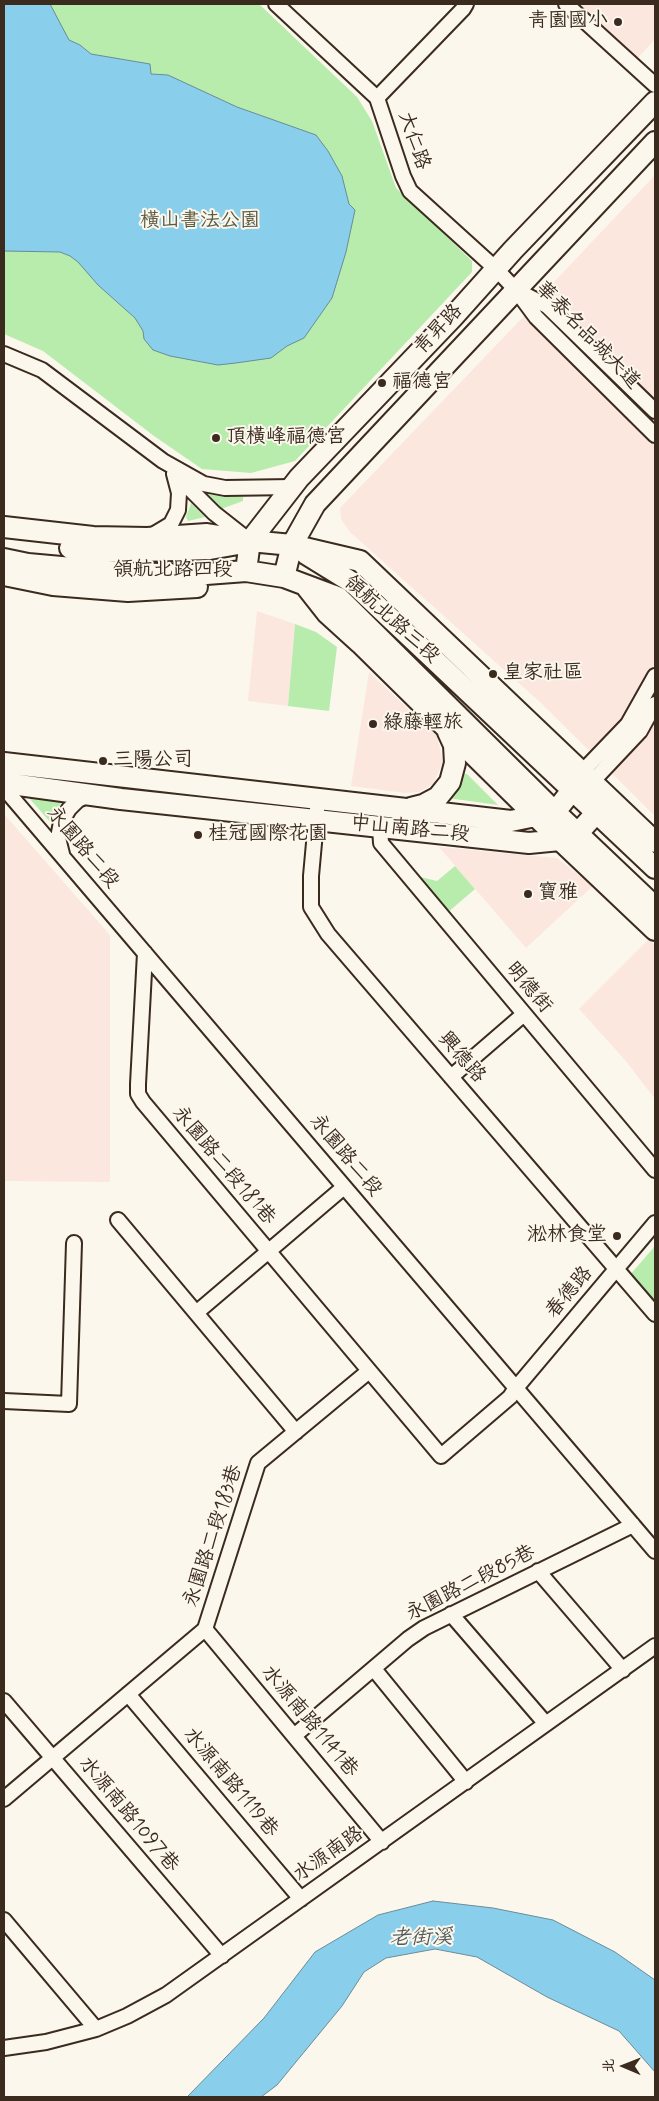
<!DOCTYPE html>
<meta charset="utf-8">
<style>
body{margin:0}
#map{position:relative;width:659px;height:2101px;overflow:hidden;background:#fbf7ec;font-family:Mynerve,"LXGW WenKai TC",sans-serif}
canvas{display:block}
.frame{position:absolute;inset:0;border:5px solid #3b2a1e;pointer-events:none}
.north{position:absolute;left:599px;top:2041px;width:50px;height:50px;-webkit-text-stroke:4px #fbf7ec;paint-order:stroke;rotate:271deg;font-size:14px;font-weight:700;line-height:20px;text-align:center;color:#3b2a1e}
.north::after{content:'';display:block;margin:auto;width:18px;height:22px;background:#3b2a1e;clip-path:polygon(50% 0,100% 100%,50% 72%,0 100%)}
</style>
<div id="map">
<canvas width="659" height="2101"></canvas>
<div class="frame"></div>
<div class="north">北</div>
</div>
<script>
const ctx = document.querySelector('canvas').getContext('2d');
ctx.lineJoin = 'round';
function paint(path, color) {
  ctx.fillStyle = color;
  ctx.fill(path, 'evenodd');
}
function poly(rows) {
  const path = new Path2D();
  for (const r of rows) {
    path.moveTo(r[0], r[1]);
    for (let i = 2; i < r.length; i += 2) path.lineTo(r[i], r[i + 1]);
  }
  return path;
}
function stroke(path, color, width, dash) {
  ctx.strokeStyle = color;
  ctx.lineWidth = width;
  ctx.lineCap = dash ? 'butt' : 'round';
  ctx.setLineDash(dash || []);
  ctx.stroke(path);
}
function write(font, color, halo, rows, align = 'center') {
  ctx.font = font + ' Mynerve,"LXGW WenKai TC",sans-serif';
  ctx.lineWidth = 4;
  ctx.setLineDash([]);
  ctx.textBaseline = 'middle';
  ctx.strokeStyle = halo;
  ctx.fillStyle = color;
  for (const [text, x, y, turn = 0] of rows) {
    ctx.save();
    ctx.translate(x, y);
    ctx.rotate((+turn || 0) * Math.PI / 180);
    ctx.textAlign = isNaN(turn) ? turn : align;
    if (halo) ctx.strokeText(text, 0, 0);
    ctx.fillText(text, 0, 0);
    ctx.restore();
  }
}
const built = poly([
 [563,4,655,4,655,39,630,67],
 [655,175,655,816,540,702,350,532,341,519,340,508,548,291,554,282],
 [257,611,295,624,288,706,248,701],
 [369,672,437,736,443,762,433,784,419,792,405,793,351,786],
 [4,814,110,935,110,1182,4,1181],
 [439,847,557,858,593,886,526,948],
 [649,939,655,946,655,1099,625,1060,579,1009]
]);
const green = poly([
 [4,4,259,4,357,97,372,121,396,188,472,261,472,272,295,461,251,473,202,469,154,436,43,351,4,334],
 [205,493,225,497,243,497,243,501,221,509],
 [191,503,205,517,188,521,186,517],
 [295,624,316,632,337,647,329,711,288,706],
 [462,774,467,774,498,805,448,798],
 [31,796,63,801,54,813,51,823,29,798],
 [455,866,475,889,447,913,416,876,437,881],
 [655,1246,655,1308,629,1276]
]);
const water = poly([
 [4,4,50,4,69,40,80,45,91,54,150,64,151,74,168,75,237,107,316,135,328,151,342,176,349,204,355,210,346,252,332,298,304,338,287,346,271,358,236,363,218,365,170,356,153,350,144,339,143,331,135,318,98,285,78,262,70,256,60,252,4,251,4,4],
 [433,1901,493,1908,553,1920,615,1952,655,1980,655,2072,619,2031,547,1997,477,1957,435,1949,386,1958,364,1972,342,2006,277,2085,261,2097,187,2097,264,2018,315,1952,378,1915,433,1901]
]);
const street = poly([
 [276,4,377,98,403,176,410,191,496,269,516,290,536,317,655,435],
 [566,4,655,85],
 [377,98,463,9,466,4],
 [518,291,547,306,655,411],
 [4,354,42,370,163,461,204,484,225,488,292,487],
 [174,473,214,513,247,539],
 [151,536,171,524,178,510,179,493,174,474],
 [582,772,628,724,655,676],
 [592,782,640,731,655,704],
 [4,788,655,1551],
 [318,799,311,876,311,907,328,934,655,1314],
 [380,827,381,843,655,1170],
 [62,854,58,838,61,822,69,809,78,800,89,795],
 [145,953,138,1084,138,1094,143,1102,441,1456,510,1397,516,1388,655,1223],
 [451,1077,524,1014],
 [118,1220,296,1432],
 [196,1313,344,1187],
 [4,1401,69,1404,74,1243],
 [538,1571,623,1670],
 [451,1614,546,1724],
 [205,1629,382,1842],
 [374,1669,466,1782],
 [128,1694,301,1899],
 [4,1701,222,1956],
 [294,1736,408,1639,424,1628,633,1525],
 [4,1799,205,1629,258,1463,369,1371],
 [4,1920,96,2029],
 [4,2048,46,2042,96,2029,127,2016,166,1995,655,1646]
]);
const secondary = poly([
 [4,527,93,537,147,538,207,534,250,541,292,545,360,561,655,842],
 [70,548,107,552,210,549,238,544],
 [306,554,353,583,655,868],
 [4,559,28,564,127,573,193,575,246,571,284,577,332,595,339,598,555,812,655,907],
 [246,571,250,541,299,478,453,317,513,250,655,102],
 [4,575,53,585,128,591,197,587],
 [284,577,292,545,315,504,655,142],
 [305,585,327,613,360,643,560,840,655,930],
 [4,763,511,821,555,812,573,789,582,772],
 [4,783,121,799,529,843,560,840,578,833,598,811],
 [411,808,423,805,438,797,450,782,455,763,454,745,448,732]
]);
const markers = [
 [618,22,5,"#3b2a1e"],
 [382,383,5,"#3b2a1e"],
 [216,438,5,"#3b2a1e"],
 [493,674,5,"#3b2a1e"],
 [373,724,5,"#3b2a1e"],
 [103,761,5,"#3b2a1e"],
 [198,835,5,"#3b2a1e"],
 [528,894,5,"#3b2a1e"],
 [617,1236,5,"#3b2a1e"]
];
const poiNames = [
 ["青園國小",608,22,"right"],
 ["福德宮",392,383],
 ["頂橫峰福德宮",226,438],
 ["皇家社區",503,674],
 ["綠藤輕旅",383,724],
 ["三陽公司",113,761],
 ["桂冠國際花園",208,835],
 ["寶雅",538,894],
 ["淞林食堂",607,1236,"right"]
];
const streetNames = [
 ["大仁路",413,141,71],
 ["青昇路",439,330,-47],
 ["華泰名品城大道",587,336,46],
 ["領航北路四段",173,571],
 ["領航北路三段",391,620,42],
 ["中山南路二段",410,830,6],
 ["永園路二段",82,848,50],
 ["明德街",528,988,50],
 ["興德路",461,1058,49],
 ["永園路二段",345,1156,50],
 ["永園路二段181巷",223,1166,50],
 ["春德路",570,1293,-50],
 ["永園路二段183巷",214,1536,-72],
 ["永園路二段85巷",471,1584,-27],
 ["水源南路1141巷",309,1722,50],
 ["水源南路1119巷",230,1783,50],
 ["水源南路1097巷",128,1815,50],
 ["水源南路",329,1855,-35]
];
const parkNames = [
 ["橫山書法公園",200,222]
];
const waterNames = [
 ["老街溪",421,1939,-1]
];
paint(built, '#fce7de');
paint(green, '#b8ecad');
paint(water, '#89ceea');
stroke(water, '#6a8c98', 1);
stroke(street, '#3b2a1e', 18);
stroke(secondary, '#3b2a1e', 24);
stroke(street, '#fbf7ec', 14);
stroke(secondary, '#fbf7ec', 20);
for (const [x, y, r, color] of markers) {
  const dot = new Path2D();
  dot.arc(x, y, r, 0, 2 * Math.PI);
  ctx.fillStyle = color;
  ctx.fill(dot);
  stroke(dot, '#fbf7ec', 2);
}
write('20px', '#3b2a1e', '#fbf7ec', poiNames, 'left');
write('20px', '#3b2a1e', '#fbf7ec', streetNames);
write('20px', '#5a5a42', '#fbf7ec', parkNames);
write('italic 21px', '#525b5b', '#fbf7ec', waterNames);
</script>
